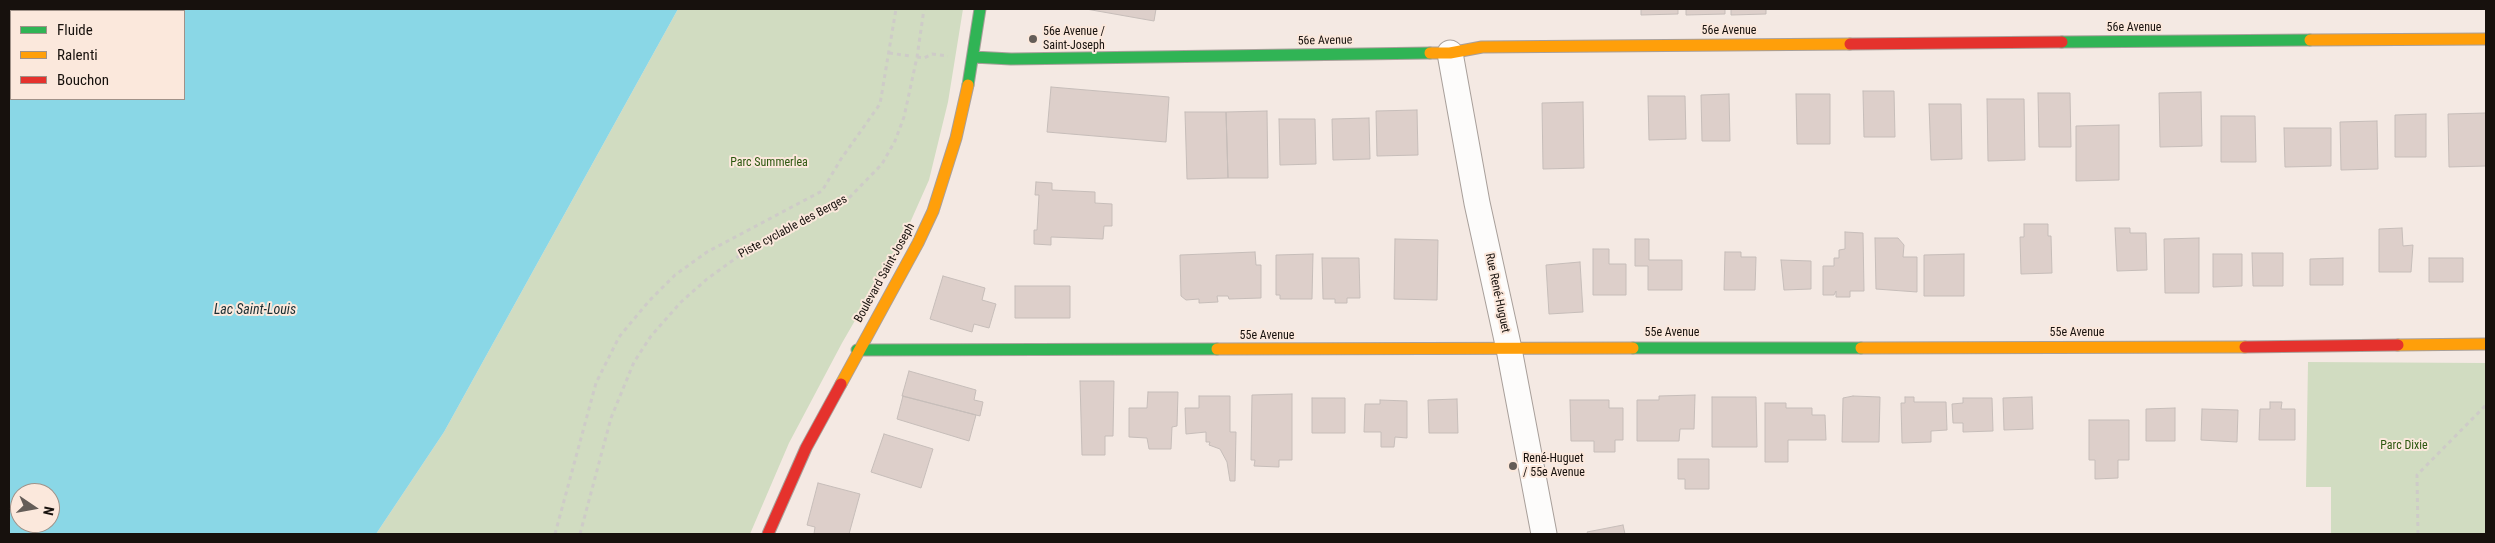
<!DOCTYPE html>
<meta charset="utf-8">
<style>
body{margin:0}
#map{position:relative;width:2495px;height:543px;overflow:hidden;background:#f4e9e3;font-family:"Roboto Condensed",sans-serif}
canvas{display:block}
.frame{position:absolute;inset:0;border:10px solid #17110d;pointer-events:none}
.legend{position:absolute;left:10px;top:10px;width:175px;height:90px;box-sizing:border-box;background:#fbe8dc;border:1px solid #a09289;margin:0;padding:6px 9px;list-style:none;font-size:15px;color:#17110d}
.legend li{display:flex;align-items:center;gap:10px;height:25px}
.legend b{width:25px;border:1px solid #a09289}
.north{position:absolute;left:10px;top:483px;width:50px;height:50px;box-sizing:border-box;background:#fbe8dc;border:1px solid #a09289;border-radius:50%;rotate:102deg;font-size:14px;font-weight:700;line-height:20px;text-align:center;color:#17110d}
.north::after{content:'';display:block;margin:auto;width:18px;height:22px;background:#645d58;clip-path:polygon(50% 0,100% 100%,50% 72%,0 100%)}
</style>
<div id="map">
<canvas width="2495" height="543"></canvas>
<div class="frame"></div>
<ul class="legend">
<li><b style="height:6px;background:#30b455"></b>Fluide</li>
<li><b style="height:6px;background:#ff9f0a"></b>Ralenti</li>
<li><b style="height:6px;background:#e5322d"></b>Bouchon</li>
</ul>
<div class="north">N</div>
</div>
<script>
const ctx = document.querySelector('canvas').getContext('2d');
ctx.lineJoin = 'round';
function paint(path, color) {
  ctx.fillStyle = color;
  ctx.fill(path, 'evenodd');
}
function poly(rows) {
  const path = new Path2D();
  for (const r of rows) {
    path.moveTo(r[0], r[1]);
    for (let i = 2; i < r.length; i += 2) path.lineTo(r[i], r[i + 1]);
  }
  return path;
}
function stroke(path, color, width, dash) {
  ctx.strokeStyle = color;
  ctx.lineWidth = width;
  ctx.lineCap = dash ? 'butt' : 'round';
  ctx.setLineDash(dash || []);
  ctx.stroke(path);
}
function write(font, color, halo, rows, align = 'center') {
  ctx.font = font + ' "Roboto Condensed",sans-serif';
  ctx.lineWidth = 4;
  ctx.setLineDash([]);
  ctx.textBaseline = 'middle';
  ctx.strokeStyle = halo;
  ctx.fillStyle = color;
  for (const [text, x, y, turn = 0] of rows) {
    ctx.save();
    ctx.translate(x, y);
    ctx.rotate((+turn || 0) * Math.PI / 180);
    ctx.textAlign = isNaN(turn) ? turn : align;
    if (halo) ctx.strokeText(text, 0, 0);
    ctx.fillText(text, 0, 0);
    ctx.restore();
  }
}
const green = poly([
 [678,9,963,9,948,102,929,180,905,234,842,343,789,443,750,534,376,534,444,432],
 [2308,362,2486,363,2486,534,2331,534,2331,487,2306,487]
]);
const water = poly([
 [9,9,678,9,444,432,376,534,9,534],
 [11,11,184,11,184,99,11,99],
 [20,493,50,493,50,523,20,523]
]);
const building = poly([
 [1086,9,1156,9,1154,21,1086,9],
 [1641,9,1678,9,1678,14,1641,15,1641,9],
 [1686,9,1725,9,1725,14,1686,15,1686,9],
 [1731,9,1766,9,1766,14,1731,15,1731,9],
 [1051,87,1169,97,1166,142,1047,132,1051,87],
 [1863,91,1894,91,1895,137,1864,137,1863,91],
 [2201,92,2202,146,2160,147,2159,93,2201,92],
 [2038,93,2070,93,2071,147,2039,147,2038,93],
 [1729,94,1730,141,1702,141,1701,95,1729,94],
 [1796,94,1830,94,1830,144,1797,144,1796,94],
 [1648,96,1685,96,1686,139,1649,140,1648,96],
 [1987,99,2024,99,2025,160,1988,161,1987,99],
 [1583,102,1584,168,1543,169,1542,103,1583,102],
 [1929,104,1961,104,1962,159,1931,160,1929,104],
 [1417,110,1418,155,1377,156,1376,111,1417,110],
 [1267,111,1268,178,1228,178,1226,112,1267,111],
 [1185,112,1226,112,1228,178,1187,179,1185,112],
 [2486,113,2486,166,2449,167,2448,114,2486,113],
 [2426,114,2426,157,2395,157,2395,115,2426,114],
 [2221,116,2255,116,2256,162,2221,162,2221,116],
 [1369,118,1370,159,1333,160,1332,119,1369,118],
 [1279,119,1315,119,1316,164,1280,165,1279,119],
 [2377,121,2378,169,2341,170,2340,122,2377,121],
 [2119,125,2119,180,2076,181,2076,126,2119,125],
 [2284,128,2331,128,2331,166,2285,167,2284,128],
 [1036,182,1052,183,1052,190,1095,192,1095,203,1112,204,1112,226,1104,226,1103,239,1051,237,1051,245,1034,244,1034,230,1037,230,1039,195,1035,195,1036,182],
 [2024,224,2048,224,2048,236,2051,236,2052,273,2021,274,2020,237,2024,237,2024,224],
 [2115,228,2130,228,2130,233,2146,233,2147,270,2117,271,2115,228],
 [2402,228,2403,246,2413,245,2411,272,2379,272,2379,229,2402,228],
 [1845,232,1863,233,1864,291,1850,291,1850,297,1836,297,1836,291,1834,295,1823,295,1823,266,1834,266,1834,258,1839,258,1839,250,1845,249,1845,232],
 [1875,238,1898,238,1904,245,1903,257,1917,257,1917,292,1876,289,1875,238],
 [2199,238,2199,293,2165,293,2164,239,2199,238],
 [1395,239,1438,240,1437,300,1394,299,1395,239],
 [1635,239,1649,239,1649,260,1682,260,1682,290,1648,290,1648,266,1635,266,1635,239],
 [1593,249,1609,249,1609,264,1626,264,1626,295,1593,295,1593,249],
 [1255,252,1256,265,1261,265,1261,298,1229,299,1228,296,1217,296,1218,302,1199,303,1199,299,1186,300,1181,296,1180,255,1255,252],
 [1725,252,1741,252,1741,257,1756,257,1755,290,1724,290,1725,252],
 [2252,253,2283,253,2283,286,2253,286,2252,253],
 [1313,254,1312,299,1280,299,1280,295,1276,295,1276,255,1313,254],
 [1964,254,1964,296,1924,296,1924,255,1964,254],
 [2213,254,2242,254,2242,286,2213,287,2213,254],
 [1322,258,1359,258,1360,298,1347,298,1347,303,1335,303,1335,299,1323,299,1322,258],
 [2343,258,2343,285,2310,285,2310,259,2343,258],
 [2429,258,2463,258,2463,282,2429,282,2429,258],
 [1781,260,1811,261,1811,289,1784,290,1781,260],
 [1580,262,1583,312,1549,314,1546,265,1580,262],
 [943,276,985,288,982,300,996,304,989,328,974,324,972,332,930,319,943,276],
 [1015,286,1070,286,1070,318,1015,318,1015,286],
 [909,371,976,390,974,400,983,402,980,416,902,396,909,371],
 [1080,381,1114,381,1113,436,1105,436,1105,455,1082,455,1080,381],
 [1148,392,1178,392,1177,426,1172,427,1171,449,1149,449,1147,438,1129,437,1129,408,1147,408,1148,392],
 [1292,394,1292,460,1279,460,1279,467,1254,466,1255,460,1251,460,1252,395,1292,394],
 [1695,395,1694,429,1680,429,1679,441,1637,441,1637,400,1659,400,1659,396,1695,395],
 [903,396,976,415,969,441,897,419,903,396],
 [1199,396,1230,396,1230,432,1236,432,1235,481,1230,481,1227,462,1220,449,1209,445,1210,442,1206,442,1206,432,1186,434,1185,408,1199,408,1199,396],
 [1853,396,1880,397,1879,442,1842,442,1843,398,1853,396],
 [1712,397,1756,397,1757,447,1712,447,1712,397],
 [1905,397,1914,397,1914,402,1946,402,1947,430,1931,431,1931,442,1902,443,1901,403,1905,403,1905,397],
 [2032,397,2033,429,2004,430,2003,398,2032,397],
 [1312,398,1345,398,1345,433,1312,433,1312,398],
 [1963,398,1992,398,1993,431,1963,432,1963,423,1953,423,1952,404,1963,403,1963,398],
 [1457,399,1458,433,1429,433,1428,400,1457,399],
 [1380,400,1407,401,1407,438,1395,437,1394,447,1381,447,1381,432,1364,432,1365,404,1380,404,1380,400],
 [1570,400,1609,400,1609,408,1623,408,1623,440,1615,440,1615,452,1594,452,1594,441,1571,441,1570,400],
 [2270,402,2282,402,2281,409,2295,409,2295,440,2259,440,2260,409,2270,409,2270,402],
 [1765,403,1786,403,1786,408,1812,408,1812,415,1825,415,1826,440,1788,440,1788,462,1765,462,1765,403],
 [2175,408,2175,441,2146,441,2146,409,2175,408],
 [2202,409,2238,410,2237,442,2201,440,2202,409],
 [2089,420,2129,420,2129,460,2118,460,2118,478,2095,479,2095,460,2089,460,2089,420],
 [884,434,933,449,921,488,871,472,884,434],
 [1678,459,1709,459,1709,489,1685,489,1685,479,1678,479,1678,459],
 [818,483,860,494,849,534,814,534,815,527,807,525,818,483],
 [1623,525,1625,534,1588,534,1587,532,1623,525]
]);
const path = poly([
 [889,53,910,56],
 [917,57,924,58,932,54,948,56],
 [555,534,596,383,619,337,649,301,675,275,707,252,822,191,841,159,880,104,896,9],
 [580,534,611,418,634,362,651,336,681,302,707,279,743,253,846,201,882,164,895,141,904,117,917,57,924,9],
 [2418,534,2417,475,2486,405]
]);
const street = poly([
 [1450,53,1477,203,1509,349,1544,534]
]);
const fast = poly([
 [2062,42,2310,40],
 [973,57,1011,59,1430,53],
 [968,85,980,9],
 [1633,348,1861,348],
 [857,350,1217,349]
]);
const slow = poly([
 [2310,40,2486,39],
 [1430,53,1450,53,1482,47,1850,44],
 [2398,345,2486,344],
 [1861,348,2245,347],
 [1217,349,1633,348],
 [841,384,918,243,933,211,956,138,968,85]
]);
const jam = poly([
 [1850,44,2062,42],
 [2245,347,2398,345],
 [768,534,806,448,841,384]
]);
const markers = [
 [1033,39,5,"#645d58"],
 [1513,466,5,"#645d58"]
];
const streetNames = [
 ["56e Avenue",2134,28],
 ["56e Avenue",1729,31],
 ["56e Avenue",1325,41,-1],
 ["Piste cyclable des Berges",793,227,-28],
 ["Boulevard Saint-Joseph",885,273,-61],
 ["Rue René-Huguet",1497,293,78],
 ["55e Avenue",1672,333],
 ["55e Avenue",2077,333],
 ["55e Avenue",1267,336]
];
const poiNames = [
 ["56e Avenue /",1043,32],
 ["Saint-Joseph",1043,46],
 ["René-Huguet",1523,459],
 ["/ 55e Avenue",1523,473]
];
const parkNames = [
 ["Parc Summerlea",769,163],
 ["Parc Dixie",2404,446]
];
const waterNames = [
 ["Lac Saint-Louis",255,310]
];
paint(green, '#d1dcc1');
paint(water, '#8ad7e6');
paint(building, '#ddcfca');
stroke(building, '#c6bdb9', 1);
stroke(street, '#a89f9a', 27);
stroke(fast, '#a89f9a', 13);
stroke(slow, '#a89f9a', 13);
stroke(jam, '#a89f9a', 13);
stroke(path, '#cecbc8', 3, [4, 4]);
stroke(street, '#fdfcfb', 25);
stroke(fast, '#30b455', 11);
stroke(slow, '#ff9f0a', 11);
stroke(jam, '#e5322d', 11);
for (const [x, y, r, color] of markers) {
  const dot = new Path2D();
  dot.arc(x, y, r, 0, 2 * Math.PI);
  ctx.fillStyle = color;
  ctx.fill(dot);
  stroke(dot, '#fbe8dc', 2);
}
write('12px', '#17110d', '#fbe8dc', streetNames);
write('12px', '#17110d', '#fbe8dc', poiNames, 'left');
write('12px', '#2d570f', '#fbe8dc', parkNames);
write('italic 14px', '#192d32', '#fbe8dc', waterNames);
</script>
